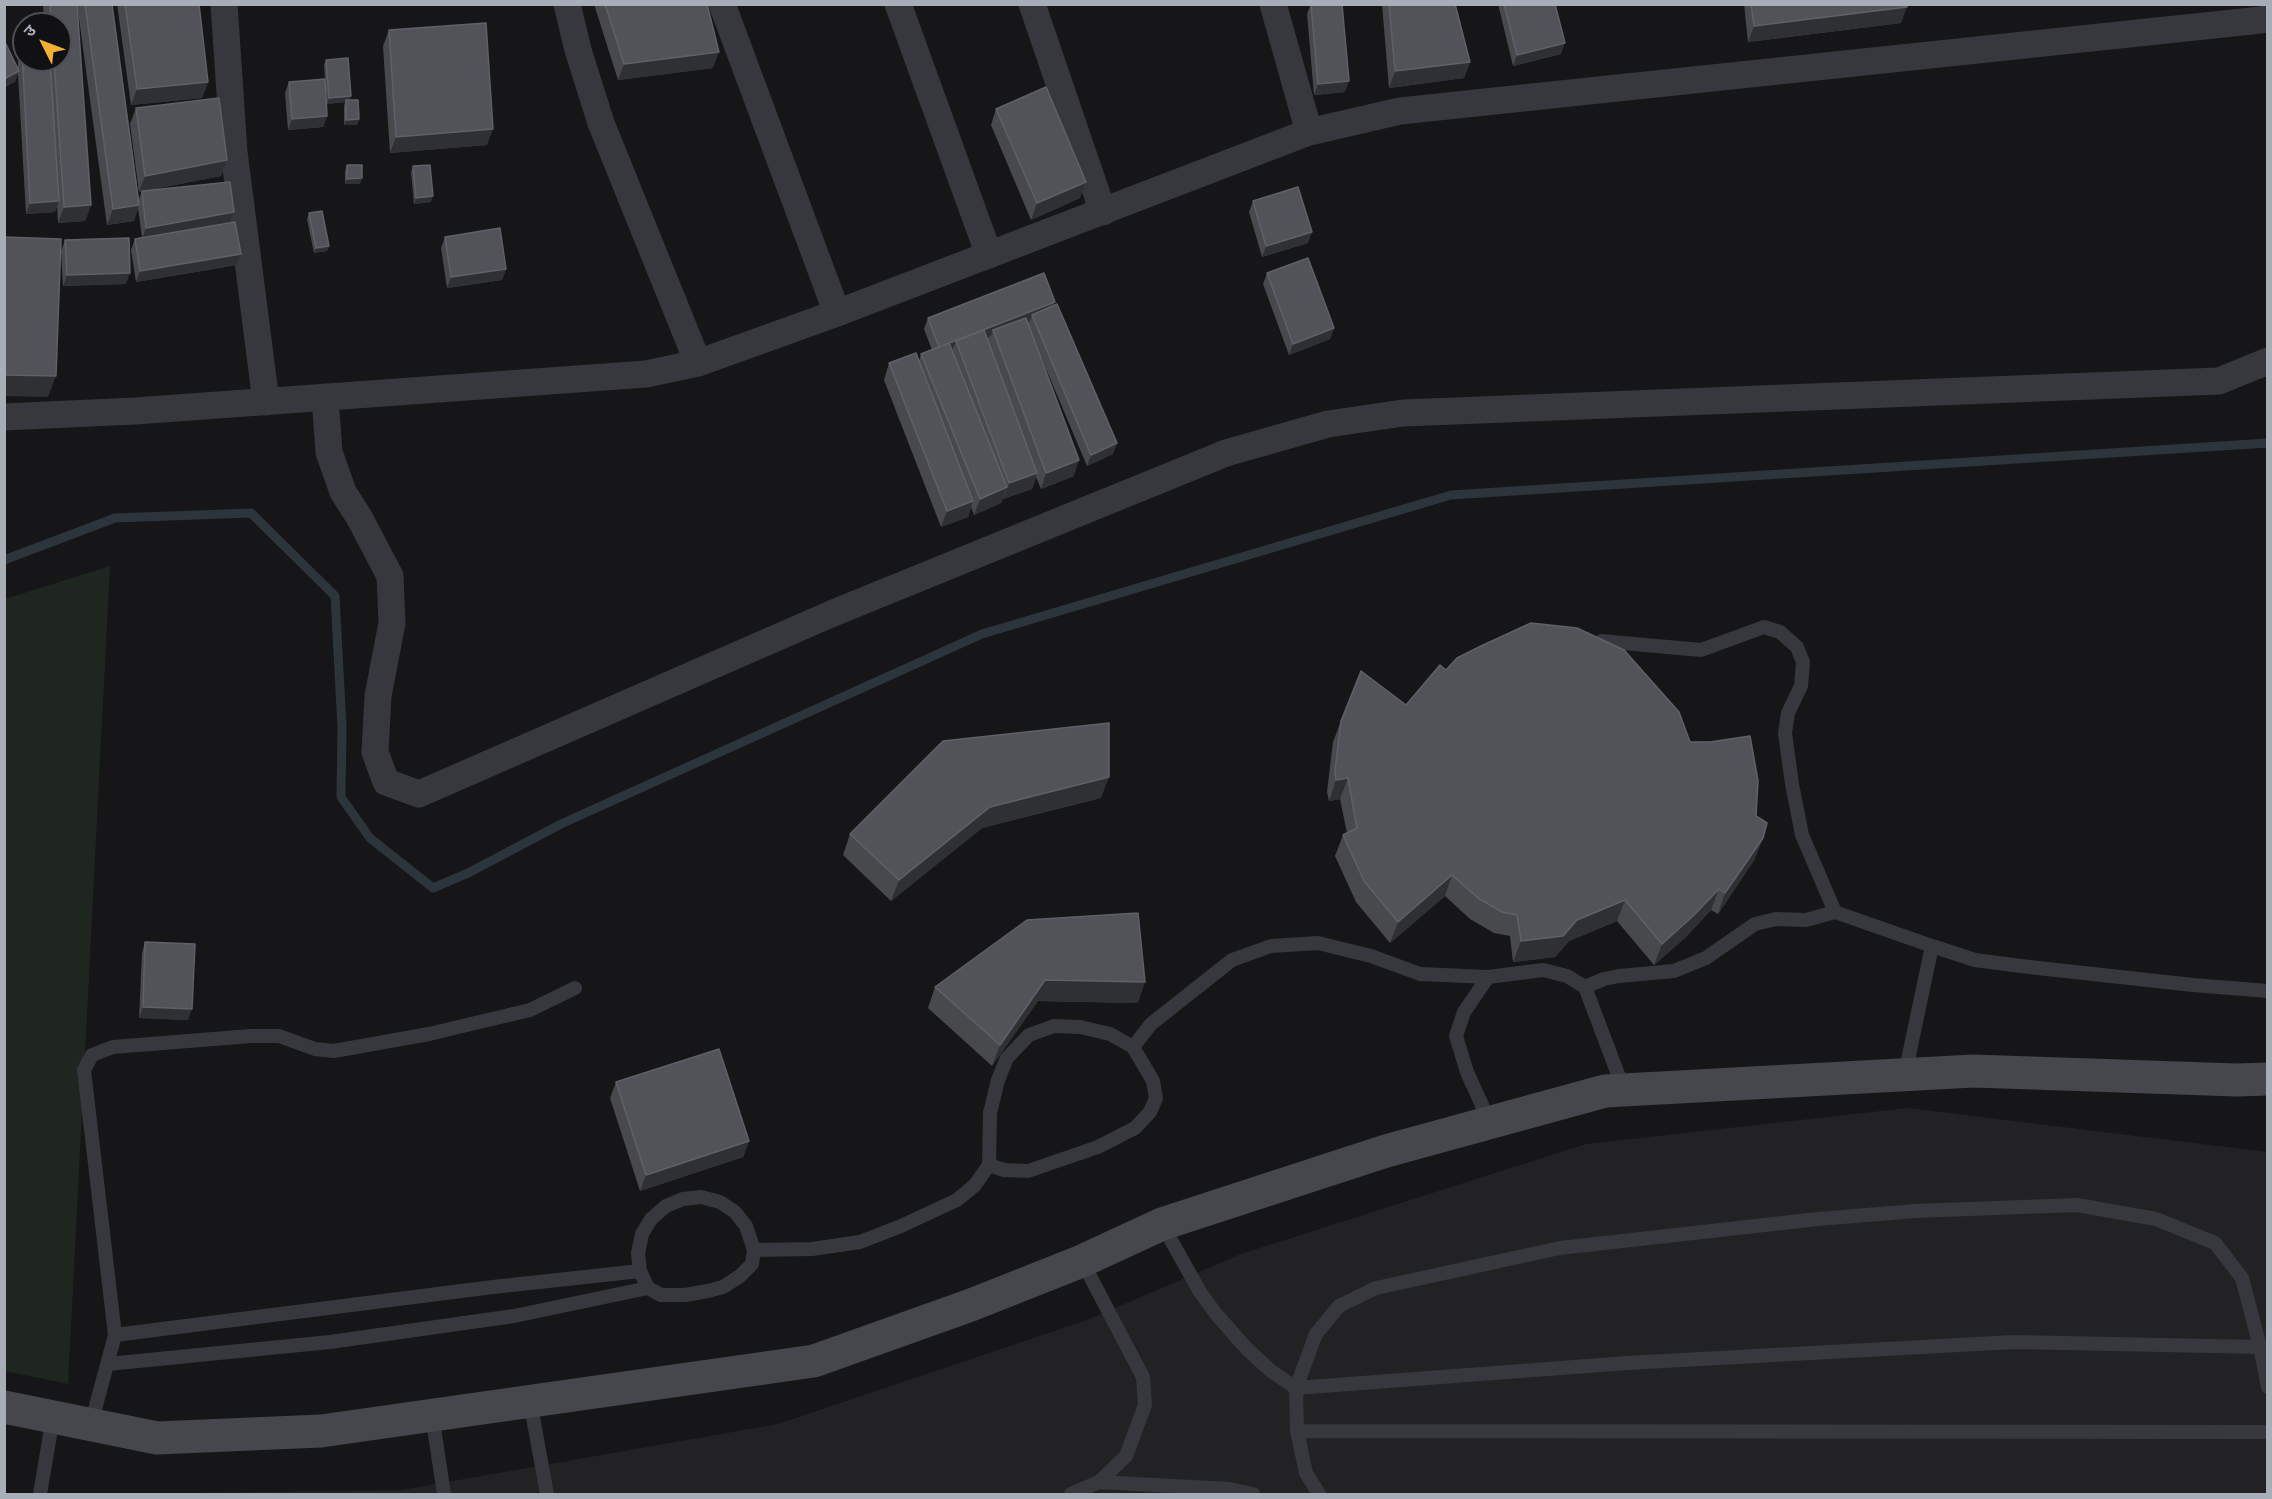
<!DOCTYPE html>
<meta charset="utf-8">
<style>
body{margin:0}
#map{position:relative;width:2272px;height:1499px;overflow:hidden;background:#161618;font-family:Karla,"Noto Sans Devanagari",sans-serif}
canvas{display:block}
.frame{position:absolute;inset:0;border:6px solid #a8adb8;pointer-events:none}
.north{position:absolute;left:12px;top:12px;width:60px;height:60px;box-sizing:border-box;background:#111113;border:2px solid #4d4f55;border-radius:50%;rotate:312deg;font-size:16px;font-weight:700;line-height:24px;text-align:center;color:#a8adb8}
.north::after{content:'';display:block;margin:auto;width:21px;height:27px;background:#f2b134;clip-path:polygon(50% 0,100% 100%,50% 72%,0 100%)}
</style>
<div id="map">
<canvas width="2272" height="1499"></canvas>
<div class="frame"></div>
<div class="north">उ</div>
</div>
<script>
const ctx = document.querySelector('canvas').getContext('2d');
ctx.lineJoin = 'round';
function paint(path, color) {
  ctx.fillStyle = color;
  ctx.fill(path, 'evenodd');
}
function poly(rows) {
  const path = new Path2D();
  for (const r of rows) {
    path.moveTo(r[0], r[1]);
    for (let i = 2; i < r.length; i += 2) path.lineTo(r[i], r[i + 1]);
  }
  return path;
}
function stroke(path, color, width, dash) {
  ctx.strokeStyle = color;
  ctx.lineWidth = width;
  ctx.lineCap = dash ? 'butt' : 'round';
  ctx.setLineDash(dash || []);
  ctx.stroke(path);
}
const built = poly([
 [1908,1108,2267,1152,2267,1494,122,1494,402,1490,778,1424,1087,1320,1241,1254,1586,1144]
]);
const green = poly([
 [110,566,68,1384,5,1371,5,599]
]);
const stream = poly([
 [4,560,115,518,251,513,335,596,342,727,341,797,370,838,433,888,468,873,561,824,982,634,1451,495,2268,443]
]);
const lane = poly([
 [1601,641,1701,650,1764,627,1780,632,1797,647,1803,662,1801,686,1788,713,1785,733,1792,784,1802,835,1835,912,1932,946,1905,1074],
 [1932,946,1975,960,2029,967,2193,985,2268,991],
 [1585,987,1604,979,1619,976,1674,971,1706,958,1755,924,1776,919,1806,920,1835,912],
 [1490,1123,1467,1072,1456,1036,1464,1012,1488,977,1543,970,1567,976,1585,987,1624,1090],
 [989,1165,1004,1170,1028,1171,1098,1147,1135,1128,1150,1112,1156,1098,1153,1081,1133,1047],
 [701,1197,720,1202,735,1212,746,1226,754,1250,752,1264,740,1276,723,1287,708,1291,685,1295,661,1295,648,1288,640,1271,638,1253,642,1234,651,1219,666,1206,683,1199,701,1197],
 [1162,1224,1200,1292,1216,1314,1247,1349,1271,1371,1296,1388,1627,1363,2014,1342,2260,1347],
 [754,1250,812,1249,860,1242,901,1226,957,1200,975,1185,989,1165,990,1113,998,1080,1007,1058,1029,1035,1054,1026,1080,1027,1110,1034,1133,1047,1151,1024,1232,960,1271,946,1318,943,1371,956,1420,974,1488,977],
 [115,1335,84,1070,92,1055,113,1047,251,1036,279,1036,315,1049,334,1051,429,1034,530,1010,575,988],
 [108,1364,330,1342,514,1316,648,1288],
 [530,1401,547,1494],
 [432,1415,444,1494],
 [91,1424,115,1335,493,1287,640,1271],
 [1297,1431,2268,1432],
 [1099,1482,1229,1489,1253,1494],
 [40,1494,53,1417],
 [1071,1494,1099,1482,1126,1456,1145,1405,1143,1377,1082,1261],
 [1319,1494,1306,1473,1297,1431,1296,1388,1316,1334,1339,1306,1376,1288,1560,1248,1818,1219,1915,1211,2077,1205,2156,1219,2215,1243,2242,1278,2260,1347,2268,1387]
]);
const street = poly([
 [224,4,234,152,266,402],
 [567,4,578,50,601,123,698,363],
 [722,4,837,313],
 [898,4,989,255],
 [1032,4,1103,212],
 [1273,4,1309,132],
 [325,397,329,452,343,492,359,517,390,576,392,623,378,696,375,752,386,782,419,794,831,614,1226,453,1328,424,1403,413,2219,381,2268,361],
 [4,417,135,411,646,374,698,363,837,313,1309,132,1400,111,2261,20,2268,18]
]);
const secondary = poly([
 [4,1407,157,1438,321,1431,814,1361,971,1305,1082,1261,1162,1224,1386,1151,1605,1091,1973,1071,2237,1080,2268,1079]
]);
const wall = poly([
 [43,4,77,4,91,205,85,221,58,223,57,205,55,212,26,214,18,74,15,82,18,69,18,61,22,50,24,60,60,60,60,24,44,24],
 [77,4,112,4,139,199,142,191,234,212,230,223,241,254,237,265,136,282,131,250,135,239,142,237,138,208,134,221,107,225],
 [117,4,199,4,208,82,202,98,131,105],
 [594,4,707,4,713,68,618,80],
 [1311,4,1342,4,1345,92,1314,95,1307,14],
 [1382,4,1455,4,1470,62,1464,78,1389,88],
 [1498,4,1555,4,1561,54,1513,66],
 [1744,4,1907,4,1901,23,1748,42],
 [389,30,487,145,390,153,383,46],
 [326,60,350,100,359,119,357,125,344,125,344,106,345,102,327,104,324,65],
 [289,82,327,116,323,127,288,130,285,93],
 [136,108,227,160,221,176,139,192,130,124],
 [996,109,1080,198,1031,220,991,125],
 [347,165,360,184,345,184,345,171],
 [413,166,431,202,414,204,411,172],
 [1253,201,1308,243,1262,257,1249,212],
 [309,213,329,246,327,251,314,253,307,219],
 [445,237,506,269,502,280,447,288,441,248],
 [65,240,126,284,63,286,61,251],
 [1267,273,1334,328,1330,339,1289,355,1263,284],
 [1054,305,1117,443,1113,454,1087,466,1036,345,1074,476,1041,489,1036,477,1032,489,1003,499,1003,498,1001,503,974,515,971,507,968,517,941,527,884,380,889,363,919,361,921,354,932,350,924,329,928,318],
 [1446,670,1690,742,1755,859,1718,914,1711,910,1686,937,1654,965,1617,921,1569,941,1555,957,1513,962,1510,936,1494,933,1470,919,1445,896,1390,943,1356,902,1335,856,1343,835,1347,833,1340,799,1329,801,1327,792,1333,742,1341,721,1406,705],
 [1101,798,982,828,891,901,843,855,850,834],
 [145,942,188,1020,139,1018,142,953],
 [935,987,1138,1003,1038,1001,992,1066,928,1008],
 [616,1082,749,1141,743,1157,640,1191,610,1098]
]);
const shadedWall = poly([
 [1907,7,1901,23,1748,42,1754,26],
 [1565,43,1561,54,1513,66,1517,55],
 [719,52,713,68,618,80,624,64],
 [1470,62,1464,78,1389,88,1395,71],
 [19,71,15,82,4,88,4,79],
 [1349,81,1345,92,1314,95,1318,84],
 [208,82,202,98,131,105,137,89],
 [351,96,349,102,346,100,345,102,327,104,329,98],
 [327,116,323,127,288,130,292,119],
 [359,119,357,125,344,125,346,120],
 [493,129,487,145,390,153,396,137],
 [227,160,221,176,139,192,145,176],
 [362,178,360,184,345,184,347,179],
 [1086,182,1080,198,1031,220,1037,203],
 [433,196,431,202,414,204,416,198],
 [59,201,55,212,26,214,30,203],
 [91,205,85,221,58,223,64,207],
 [139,205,134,221,107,225,113,209],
 [234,212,230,223,142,239,146,228],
 [1312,232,1308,243,1262,257,1266,246],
 [329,246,327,251,314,253,316,248],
 [241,254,237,265,136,282,140,271],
 [506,269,502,280,447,288,451,277],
 [130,273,126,284,63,286,67,275],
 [1055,302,1051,313,1032,315,1030,321,994,335,993,330,991,336,959,349,956,341,952,351,939,347],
 [1334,328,1330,339,1289,355,1293,344],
 [4,375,56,376,48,397,4,396],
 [1117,443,1113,454,1087,466,1091,455],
 [1079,460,1074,476,1041,489,1046,473],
 [1037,473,1032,489,1003,499,1009,483],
 [1007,487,1001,503,974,515,980,499],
 [973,501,968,517,941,527,947,511],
 [1109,777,1101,798,982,828,891,901,899,880,990,807],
 [1348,778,1340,799,1329,801,1336,780],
 [1763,838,1755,859,1718,914,1725,893],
 [1452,875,1445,896,1390,943,1398,922],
 [1719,889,1711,910,1686,937,1654,965,1662,944],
 [1625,900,1617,921,1569,941,1555,957,1513,962,1521,941,1577,920],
 [1045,980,1145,982,1138,1003,1038,1001,992,1066,1000,1045],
 [143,1007,192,1009,188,1020,139,1018],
 [749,1141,743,1157,640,1191,646,1175]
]);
const building = poly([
 [50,4,77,4,91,205,64,207,54,60,60,60,60,24,51,24,50,4],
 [85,4,112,4,139,205,113,209,85,4],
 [125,4,199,4,208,82,137,89,125,4],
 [605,4,707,4,719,52,624,64,605,4],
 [1311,4,1342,4,1349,81,1318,84,1311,4],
 [1389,4,1455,4,1470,62,1395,71,1389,4],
 [1504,4,1555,4,1565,43,1517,55,1504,4],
 [1751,4,1907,4,1907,7,1754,26,1751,4],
 [486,23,493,129,396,137,389,30,486,23],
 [4,44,6,44,19,71,4,79,4,44],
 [22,50,24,50,24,60,50,60,59,201,30,203,22,50],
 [348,58,351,96,329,98,326,60,348,58],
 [325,79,327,116,292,119,289,82,325,79],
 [1046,87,1086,182,1037,203,996,109,1046,87],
 [219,98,227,160,145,176,136,108,219,98],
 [346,100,358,100,359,119,346,120,346,100],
 [347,165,362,165,362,178,347,179,347,165],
 [430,165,433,196,416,198,413,166,430,165],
 [230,182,234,212,146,228,142,191,230,182],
 [1298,187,1312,232,1266,246,1253,201,1298,187],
 [322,211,329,246,316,248,309,213,322,211],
 [235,222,241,254,140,271,135,239,235,222],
 [500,228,506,269,451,277,445,237,500,228],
 [4,237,61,239,56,376,4,375,4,237],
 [129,238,130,273,67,275,65,240,129,238],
 [1308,258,1334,328,1293,344,1267,273,1308,258],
 [1044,273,1055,302,939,347,928,318,1044,273],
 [1057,304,1117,443,1091,455,1032,315,1057,304],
 [1026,318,1079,460,1046,473,993,330,1026,318],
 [984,330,1037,473,1009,483,956,341,984,330],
 [949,343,1007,487,980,499,921,354,949,343],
 [916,353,973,501,947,511,889,363,916,353],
 [1531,623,1577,628,1624,650,1679,712,1690,742,1710,742,1750,736,1758,781,1756,816,1767,823,1763,838,1725,893,1719,889,1693,916,1662,944,1625,900,1577,920,1563,936,1521,941,1517,915,1502,912,1478,898,1452,875,1398,922,1364,881,1343,835,1357,828,1348,778,1336,780,1335,771,1341,721,1361,671,1406,705,1440,665,1446,670,1457,658,1481,646,1531,623],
 [1109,723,1109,777,990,807,899,880,850,834,943,741,1109,723],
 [1138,913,1145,982,1045,980,1000,1045,935,987,1027,920,1138,913],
 [145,942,195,944,192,1009,143,1007,145,942],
 [719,1049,749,1141,646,1175,616,1082,719,1049]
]);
paint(built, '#222225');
paint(green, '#1e261f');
stroke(stream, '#2c353c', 9);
stroke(lane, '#37383d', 14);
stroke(street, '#37383d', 27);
stroke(secondary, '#45474d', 33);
paint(wall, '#47494d');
paint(shadedWall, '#2f3033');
paint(building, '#525359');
stroke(building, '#5f6168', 1.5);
</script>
